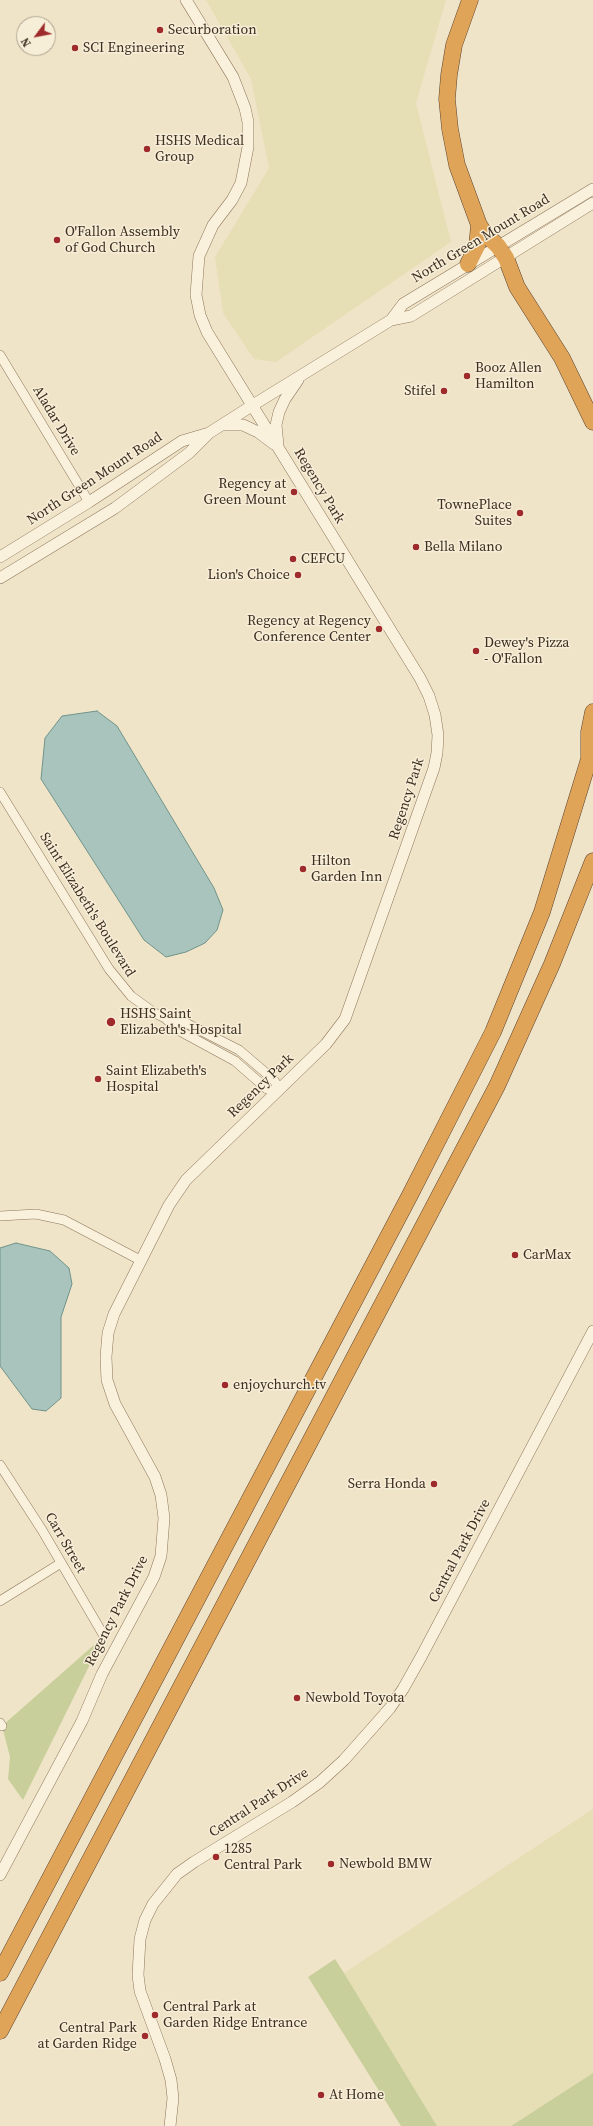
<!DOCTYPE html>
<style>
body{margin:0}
#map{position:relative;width:593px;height:2126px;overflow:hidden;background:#f0e4c8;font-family:"Source Serif 4",serif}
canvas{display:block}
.north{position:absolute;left:16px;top:16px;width:40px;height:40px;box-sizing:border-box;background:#f7eed8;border:1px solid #ada18e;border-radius:50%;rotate:238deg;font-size:11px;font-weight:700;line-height:16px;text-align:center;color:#3d2e20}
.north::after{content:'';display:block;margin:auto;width:14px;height:18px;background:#9e2a2b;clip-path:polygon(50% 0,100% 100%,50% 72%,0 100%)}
</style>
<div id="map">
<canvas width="593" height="2126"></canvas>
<div class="north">N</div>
</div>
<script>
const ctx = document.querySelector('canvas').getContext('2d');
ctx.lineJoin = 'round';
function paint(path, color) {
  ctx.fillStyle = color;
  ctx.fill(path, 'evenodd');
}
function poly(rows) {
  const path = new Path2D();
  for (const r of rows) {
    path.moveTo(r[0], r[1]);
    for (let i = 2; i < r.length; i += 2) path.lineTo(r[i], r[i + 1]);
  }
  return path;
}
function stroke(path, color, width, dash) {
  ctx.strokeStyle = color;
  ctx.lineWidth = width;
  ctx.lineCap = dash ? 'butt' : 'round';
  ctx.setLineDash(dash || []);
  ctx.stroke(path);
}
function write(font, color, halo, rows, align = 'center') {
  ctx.font = font + ' "Source Serif 4",serif';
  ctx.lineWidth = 3;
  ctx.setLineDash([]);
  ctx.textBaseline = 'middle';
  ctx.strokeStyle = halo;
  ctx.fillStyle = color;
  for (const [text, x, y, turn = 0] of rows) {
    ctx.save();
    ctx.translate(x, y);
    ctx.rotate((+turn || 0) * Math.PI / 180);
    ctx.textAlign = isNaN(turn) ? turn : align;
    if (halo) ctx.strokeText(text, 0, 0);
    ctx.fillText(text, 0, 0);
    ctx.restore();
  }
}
const farmland = poly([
 [206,0,446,0,416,103,451,242,276,362,254,359,223,313,215,257,269,168,251,79],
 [593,1809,593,2073,511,2126,437,2126,344,1973]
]);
const green = poly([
 [104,1636,23,1800,8,1779,10,1757,2,1726],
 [335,1959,344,1973,437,2126,401,2126,308,1977],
 [593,2073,593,2126,511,2126]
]);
const water = poly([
 [97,711,117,726,214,888,223,910,217,930,205,943,186,952,166,957,144,940,41,779,45,738,62,716,97,711],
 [16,1243,50,1251,69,1268,72,1284,61,1317,61,1398,46,1411,32,1409,0,1366,0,1248,16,1243]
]);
const minor = poly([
 [0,355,89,502],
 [0,792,109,969,131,996,153,1012,165,1018,182,1021,239,1050,273,1079,277,1085,277,1092,267,1089,235,1061,178,1030,165,1018],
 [0,1216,36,1214,64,1220,140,1260],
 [0,1465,42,1530,104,1636],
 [0,1601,61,1563],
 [0,1723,2,1726]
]);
const tertiary = poly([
 [391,320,403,304,593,189],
 [222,425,243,425,258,432,274,444],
 [278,445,276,425,279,412,285,399,298,380],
 [0,557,89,502,182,441,209,433],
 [0,578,115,508,189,453,209,433,253,405,391,320,411,316,593,203],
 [0,1875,82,1721,102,1674,154,1577,161,1556,164,1518,161,1495,155,1477,115,1404,107,1380,106,1357,108,1333,114,1314,169,1205,186,1180,326,1044,345,1019,434,768,437,753,438,735,435,715,429,696,420,678,207,332,200,315,196,295,199,256,213,225,232,200,241,183,248,147,248,122,245,108,233,77,186,0],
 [170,2126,173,2098,171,2080,165,2059,140,1991,138,1975,140,1939,145,1920,153,1904,177,1874,194,1862,292,1802,320,1782,344,1760,390,1708,403,1689,421,1657,593,1331]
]);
const motorway = poly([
 [470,0,454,45,449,75,447,99,450,129,457,165,479,225,485,234,498,246,506,258,517,287,562,358,593,422],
 [468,264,477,246,479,225],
 [589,757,589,732,593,712],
 [0,1973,410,1195,493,1032,542,912,593,746],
 [0,2031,497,1086,552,964,593,861]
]);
const markers = [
 [160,30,4,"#9e2a2b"],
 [75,48,4,"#9e2a2b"],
 [147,149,4,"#9e2a2b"],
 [57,240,4,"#9e2a2b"],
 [467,376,4,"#9e2a2b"],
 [444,391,4,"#9e2a2b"],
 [294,492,4,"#9e2a2b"],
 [520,513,4,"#9e2a2b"],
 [416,547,4,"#9e2a2b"],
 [293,559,4,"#9e2a2b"],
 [298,575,4,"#9e2a2b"],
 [379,629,4,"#9e2a2b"],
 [476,651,4,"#9e2a2b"],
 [303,869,4,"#9e2a2b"],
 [111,1022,5,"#9e2a2b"],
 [98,1079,4,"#9e2a2b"],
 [515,1255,4,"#9e2a2b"],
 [225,1385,4,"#9e2a2b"],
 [434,1484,4,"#9e2a2b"],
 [297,1698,4,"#9e2a2b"],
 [216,1857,4,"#9e2a2b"],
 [331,1864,4,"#9e2a2b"],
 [155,2015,4,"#9e2a2b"],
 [145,2036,4,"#9e2a2b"],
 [321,2095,4,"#9e2a2b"]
];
const poiNames = [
 ["Securboration",168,30],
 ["SCI Engineering",83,48],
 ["HSHS Medical",155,141],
 ["Group",155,157],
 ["O'Fallon Assembly",65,232],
 ["of God Church",65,248],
 ["Booz Allen",475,368],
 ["Hamilton",475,384],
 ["Stifel",436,391,"right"],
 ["Regency at",286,484,"right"],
 ["Green Mount",286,500,"right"],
 ["TownePlace",512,505,"right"],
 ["Suites",512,521,"right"],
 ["Bella Milano",424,547],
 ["CEFCU",301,559],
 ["Lion's Choice",290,575,"right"],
 ["Regency at Regency",371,621,"right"],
 ["Conference Center",371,637,"right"],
 ["Dewey's Pizza",484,643],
 ["- O'Fallon",484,659],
 ["Hilton",311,861],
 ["Garden Inn",311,877],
 ["HSHS Saint",120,1014],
 ["Elizabeth's Hospital",120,1030],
 ["Saint Elizabeth's",106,1071],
 ["Hospital",106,1087],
 ["CarMax",523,1255],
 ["enjoychurch.tv",233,1385],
 ["Serra Honda",426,1484,"right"],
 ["Newbold Toyota",305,1698],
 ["1285",224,1849],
 ["Central Park",224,1865],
 ["Newbold BMW",339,1864],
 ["Central Park at",163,2007],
 ["Garden Ridge Entrance",163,2023],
 ["Central Park",137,2028,"right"],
 ["at Garden Ridge",137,2044,"right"],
 ["At Home",329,2095]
];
const streetNames = [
 ["North Green Mount Road",481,239,-31],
 ["Aladar Drive",56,421,59],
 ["North Green Mount Road",95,479,-33],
 ["Regency Park",319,486,59],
 ["Regency Park",407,799,-72],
 ["Saint Elizabeth's Boulevard",87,905,58],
 ["Regency Park",261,1086,-44],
 ["Carr Street",65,1543,60],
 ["Central Park Drive",460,1551,-62],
 ["Regency Park Drive",117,1611,-63],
 ["Central Park Drive",259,1803,-33]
];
paint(farmland, '#e6deb5');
paint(green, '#c9cf9b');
paint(water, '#a9c4bc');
stroke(water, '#6f938a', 1);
stroke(minor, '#8d765c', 10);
stroke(tertiary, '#8d765c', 12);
stroke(motorway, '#5b4430', 17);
stroke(minor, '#faf1dc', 9);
stroke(tertiary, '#faf1dc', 11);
stroke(motorway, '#e0a458', 16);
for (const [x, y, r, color] of markers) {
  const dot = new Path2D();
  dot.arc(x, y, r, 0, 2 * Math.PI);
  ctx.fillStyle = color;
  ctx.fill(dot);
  stroke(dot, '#f7eed8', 1.5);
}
write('14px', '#3d2e20', '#f7eed8', poiNames, 'left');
write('14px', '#3d2e20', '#f7eed8', streetNames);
</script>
